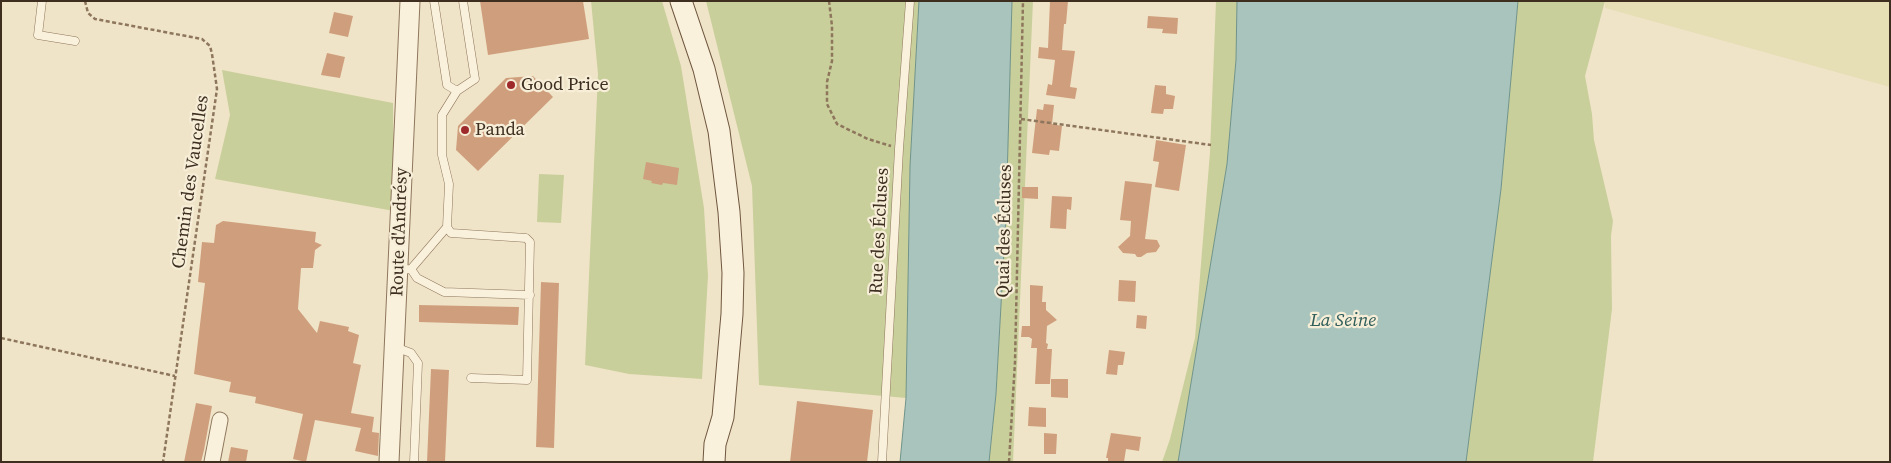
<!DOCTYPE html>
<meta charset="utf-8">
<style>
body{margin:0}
#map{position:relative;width:1891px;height:463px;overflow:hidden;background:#f0e4c8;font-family:"Source Serif 4",serif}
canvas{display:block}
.frame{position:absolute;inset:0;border:2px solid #3d2e20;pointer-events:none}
</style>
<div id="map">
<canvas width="1891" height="463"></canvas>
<div class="frame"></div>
</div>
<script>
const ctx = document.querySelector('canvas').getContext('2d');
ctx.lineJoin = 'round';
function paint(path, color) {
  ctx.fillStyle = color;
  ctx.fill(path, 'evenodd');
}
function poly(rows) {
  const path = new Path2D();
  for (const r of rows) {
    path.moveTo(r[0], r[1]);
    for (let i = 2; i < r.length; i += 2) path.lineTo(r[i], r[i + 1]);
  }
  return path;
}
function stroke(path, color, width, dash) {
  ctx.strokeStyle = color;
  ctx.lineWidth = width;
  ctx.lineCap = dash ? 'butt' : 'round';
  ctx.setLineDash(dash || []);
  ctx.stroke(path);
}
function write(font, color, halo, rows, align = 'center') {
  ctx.font = font + ' "Source Serif 4",serif';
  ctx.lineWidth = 4.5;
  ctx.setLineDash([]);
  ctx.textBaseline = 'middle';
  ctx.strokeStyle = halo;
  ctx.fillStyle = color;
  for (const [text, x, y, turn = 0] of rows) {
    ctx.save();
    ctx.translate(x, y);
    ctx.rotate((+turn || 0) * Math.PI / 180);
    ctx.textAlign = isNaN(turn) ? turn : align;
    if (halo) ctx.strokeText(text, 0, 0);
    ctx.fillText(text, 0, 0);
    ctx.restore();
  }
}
const farmland = poly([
 [1605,1,1890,1,1890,87,1605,8]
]);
const green = poly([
 [591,1,662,1,681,66,704,208,708,276,702,379,629,374,585,365,598,74],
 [706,1,919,1,910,166,906,398,759,385,752,186],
 [1012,1,1033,1,1013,462,989,462,996,394,1006,216],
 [1216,1,1237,1,1236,60,1227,164,1178,462,1162,462,1170,439,1195,338,1210,152],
 [1518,1,1605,1,1585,76,1592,114,1594,140,1613,221,1611,236,1612,309,1593,462,1466,462,1501,189],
 [222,70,393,103,394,211,215,179,230,115],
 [539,174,564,175,561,223,537,222]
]);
const water = poly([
 [919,1,1012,1,1006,216,996,394,989,462,900,462,906,398,910,166,919,1],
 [1237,1,1518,1,1501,189,1466,462,1178,462,1227,164,1236,60,1237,1]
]);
const building = poly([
 [480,1,583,1,589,39,488,55],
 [1050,1,1068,1,1066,24,1064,24,1062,50,1075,51,1070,87,1077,88,1075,99,1046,95,1048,84,1052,85,1055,60,1038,58,1039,47,1048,48],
 [334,12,353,16,348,37,329,33],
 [1148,16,1178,18,1177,34,1162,33,1163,29,1147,28],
 [327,53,345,57,340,78,321,75],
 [533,76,553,97,478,171,456,150,458,126,506,78],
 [1155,85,1166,86,1166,94,1175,96,1173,109,1164,109,1163,114,1151,113],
 [1044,104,1054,105,1052,124,1062,126,1059,151,1050,150,1049,155,1032,153,1037,109,1043,110],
 [1156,140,1186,145,1179,191,1155,187,1159,162,1153,161],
 [646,162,679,168,677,185,663,183,662,185,651,183,652,181,643,179],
 [1125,181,1152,184,1145,239,1157,240,1160,246,1156,252,1147,253,1141,257,1137,257,1135,254,1123,253,1118,247,1130,236,1131,221,1120,220],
 [1022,187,1038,187,1038,199,1022,198],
 [1052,196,1072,197,1071,210,1067,209,1066,229,1050,228],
 [223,221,316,232,315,242,322,245,315,250,313,268,301,268,298,309,317,333,320,321,349,327,348,331,359,335,353,363,361,365,351,413,374,417,372,432,379,433,378,456,355,451,361,428,315,420,306,462,293,459,303,414,255,403,256,397,229,392,231,382,194,374,205,283,198,282,202,242,214,243,216,225],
 [1119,280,1136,281,1135,302,1118,301],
 [541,282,559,283,554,448,536,447],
 [1030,285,1043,286,1042,302,1046,302,1046,310,1057,320,1047,326,1046,343,1048,344,1047,349,1052,349,1050,384,1035,384,1037,348,1031,348,1032,339,1029,337,1021,337,1022,326,1030,326],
 [419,305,519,307,518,325,419,322],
 [1137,315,1147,316,1146,329,1136,328],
 [1109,350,1125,352,1123,365,1118,365,1117,375,1106,374],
 [431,369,449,370,445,462,427,462],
 [1051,379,1068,379,1068,398,1051,397],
 [797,401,873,410,867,462,790,462],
 [196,403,212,406,204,450,201,462,184,462],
 [1029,407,1046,408,1046,427,1028,426],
 [1044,433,1057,434,1056,454,1044,454],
 [1111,433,1141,437,1139,451,1126,449,1124,462,1108,462,1108,458,1106,458],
 [231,447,248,450,246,462,228,462]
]);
const path = poly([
 [85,1,88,13,95,19,202,39,210,46,212,54,217,89,163,462],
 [829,1,832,26,832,61,827,82,827,104,837,124,868,139,891,146],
 [1021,119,1211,145],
 [1,338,175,376],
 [1009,462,1015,362,1023,1]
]);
const service = poly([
 [42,1,38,35,75,41],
 [434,1,447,85,457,91],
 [447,227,451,233,526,238,530,242,527,380,471,378],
 [411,269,417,278,444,292,530,295],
 [399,270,411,269,447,227,449,184,442,155,442,115,457,91,475,79,463,1],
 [395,347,411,353,418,363,414,462],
 [882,462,899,149,910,1]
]);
const minor = poly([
 [212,462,220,420]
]);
const tertiary = poly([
 [389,462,410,1]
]);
const secondary = poly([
 [681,1,704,69,719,131,729,212,733,273,732,314,723,417,715,444,714,462]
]);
const markers = [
 [511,85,5,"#9e2a2b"],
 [465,130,5,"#9e2a2b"]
];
const poiNames = [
 ["Good Price",521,85],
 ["Panda",475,130]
];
const streetNames = [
 ["Chemin des Vaucelles",191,182,-82],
 ["Rue des Écluses",880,231,-87],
 ["Quai des Écluses",1005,231,-89],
 ["Route d'Andrésy",400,232,-88]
];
const waterNames = [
 ["La Seine",1343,321]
];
paint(farmland, '#e6deb5');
paint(green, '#c9cf9b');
paint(water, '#a9c4bc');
stroke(water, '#6f938a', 1);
paint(building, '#cf9f7d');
stroke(service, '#8d765c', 9);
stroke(minor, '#8d765c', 17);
stroke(tertiary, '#8d765c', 21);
stroke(secondary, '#6f573f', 23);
stroke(path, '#8d765c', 2.5, [4, 2.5]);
stroke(service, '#faf1dc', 8);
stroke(minor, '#faf1dc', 15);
stroke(tertiary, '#faf1dc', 19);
stroke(secondary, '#faf1dc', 21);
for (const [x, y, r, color] of markers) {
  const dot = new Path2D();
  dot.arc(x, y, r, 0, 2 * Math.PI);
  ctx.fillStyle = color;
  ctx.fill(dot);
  stroke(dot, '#f7eed8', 2);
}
write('18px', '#3d2e20', '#f7eed8', poiNames, 'left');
write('18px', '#3d2e20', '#f7eed8', streetNames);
write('italic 19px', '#2f5d5a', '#f7eed8', waterNames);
</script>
